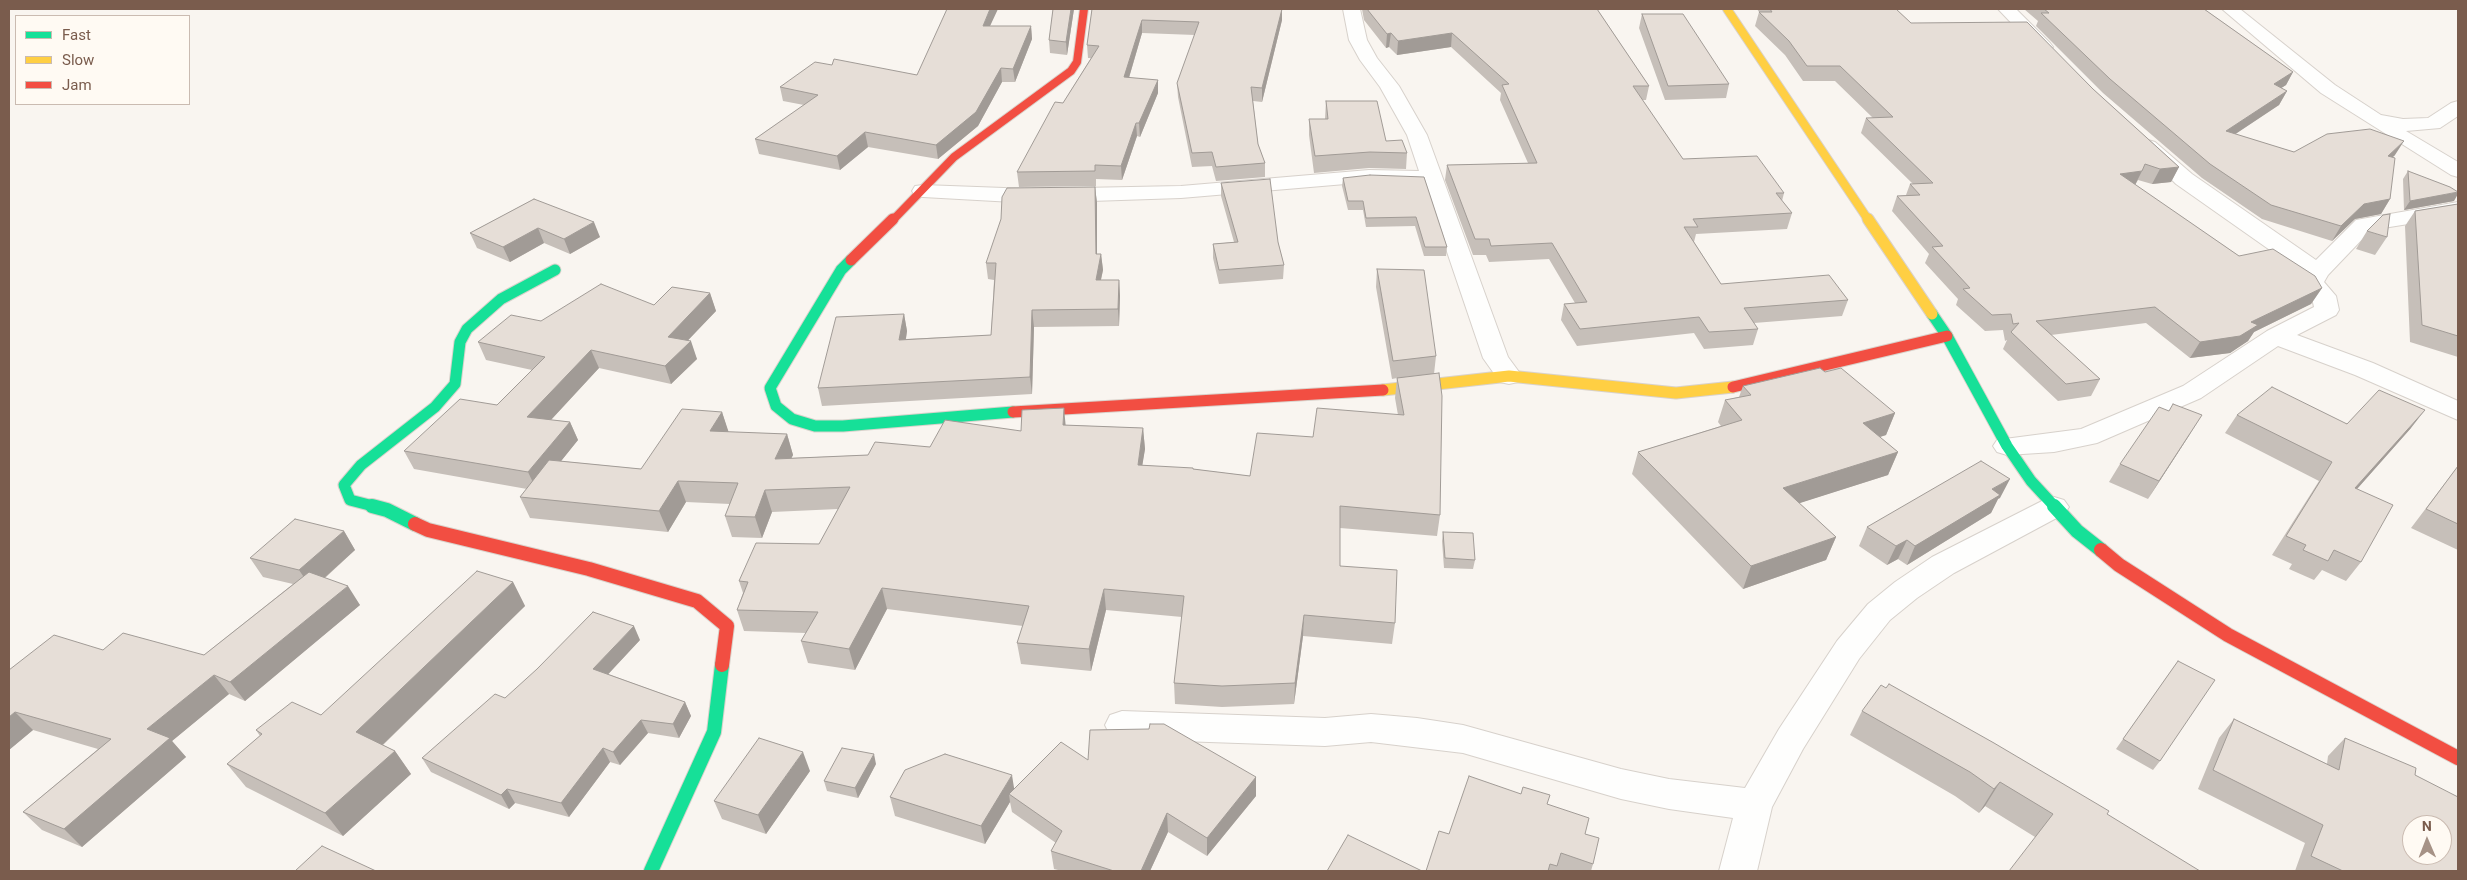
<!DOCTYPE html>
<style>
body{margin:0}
#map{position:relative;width:2467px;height:880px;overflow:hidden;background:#f9f5f0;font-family:Roboto,sans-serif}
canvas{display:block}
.frame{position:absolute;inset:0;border:10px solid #7a5c4d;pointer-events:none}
.legend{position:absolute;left:15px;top:15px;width:175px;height:90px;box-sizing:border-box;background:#fffaf3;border:1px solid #cabbb1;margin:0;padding:6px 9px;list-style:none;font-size:15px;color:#7a5c4d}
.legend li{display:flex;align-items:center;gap:10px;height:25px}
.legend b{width:25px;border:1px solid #cabbb1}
.north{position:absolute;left:2402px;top:815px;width:50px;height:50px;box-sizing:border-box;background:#fffaf3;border:1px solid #cabbb1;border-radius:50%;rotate:359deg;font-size:14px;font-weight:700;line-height:20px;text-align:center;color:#7a5c4d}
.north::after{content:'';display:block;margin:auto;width:18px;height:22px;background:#a69286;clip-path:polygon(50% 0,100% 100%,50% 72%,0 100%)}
</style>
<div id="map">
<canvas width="2467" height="880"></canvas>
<div class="frame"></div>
<ul class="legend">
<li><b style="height:6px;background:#16e098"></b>Fast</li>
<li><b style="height:6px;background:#ffcf43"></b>Slow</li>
<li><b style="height:6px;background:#f24e42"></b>Jam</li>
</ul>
<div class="north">N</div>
</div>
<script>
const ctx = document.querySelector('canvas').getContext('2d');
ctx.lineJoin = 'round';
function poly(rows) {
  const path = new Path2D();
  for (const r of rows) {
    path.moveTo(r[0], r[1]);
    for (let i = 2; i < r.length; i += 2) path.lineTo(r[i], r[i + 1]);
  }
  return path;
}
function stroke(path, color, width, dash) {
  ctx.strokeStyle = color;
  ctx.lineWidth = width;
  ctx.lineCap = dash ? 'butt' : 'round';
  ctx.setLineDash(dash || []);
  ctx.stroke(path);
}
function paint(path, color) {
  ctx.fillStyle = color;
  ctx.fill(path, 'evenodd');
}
const street = poly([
 [1343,9,1360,9,1367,40,1377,58,1399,86,1427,135,1508,357,1522,376,1518,382,1509,384,1500,382,1483,358,1424,184,1369,182,1181,198,1031,203,923,197,915,196,912,191,915,186,923,185,1031,189,1181,186,1369,170,1419,171,1407,135,1380,87,1360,60,1349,40,1343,9],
 [1998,9,2016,9,2050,43,2053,47,2050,51,2038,51,1998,9],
 [2222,9,2240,9,2335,85,2381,115,2403,119,2428,118,2451,103,2458,101,2458,116,2440,128,2406,131,2458,162,2458,177,2451,175,2321,93,2222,9],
 [2148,140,2155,142,2192,174,2316,260,2356,220,2458,202,2458,216,2371,230,2328,275,2324,282,2336,296,2339,310,2336,315,2297,335,2373,363,2458,401,2458,420,2355,375,2278,346,2201,398,2097,443,2054,452,2007,455,1997,452,1993,446,1997,440,2081,429,2183,386,2267,331,2314,307,2312,298,2300,283,2304,274,2176,184,2138,146,2141,142,2148,140],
 [2054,497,2064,500,2069,507,2064,514,1954,573,1917,598,1890,620,1859,659,1803,749,1772,807,1757,871,1719,871,1733,818,1669,809,1621,799,1463,753,1371,742,1325,746,1122,739,1110,735,1105,725,1110,715,1122,711,1325,718,1371,714,1417,718,1463,725,1621,769,1669,779,1745,788,1779,729,1837,641,1868,604,1895,582,1932,557,2044,500,2054,497]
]);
const fastFar1 = poly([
 [851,260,841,270,770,388,776,406,792,419,815,426,843,426,1013,412],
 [1932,314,1947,336,2007,446,2031,481,2055,507],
 [377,507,350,500,344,485,361,465,435,407,455,384,460,342,467,329,501,299,555,270]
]);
const fast = poly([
 [372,506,387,510,415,524],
 [2054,506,2077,531,2101,550],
 [651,871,714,732,722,665]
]);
const slowFar1 = poly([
 [1727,9,1869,221]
]);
const slow = poly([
 [1868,219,1932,314],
 [1383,390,1509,376,1676,393,1733,387]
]);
const jamFar2 = poly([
 [892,221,954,157,1071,71,1077,62,1084,9]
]);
const jamFar1 = poly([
 [851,260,893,219],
 [1733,387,1947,336],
 [1013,412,1383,390]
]);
const jam = poly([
 [415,524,428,530,589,569,697,601,727,626,722,665],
 [2101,550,2119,565,2228,635,2458,758]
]);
const wall = poly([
 [1053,9,1074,9,1067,55,1050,53,1049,40],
 [1092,9,1282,9,1282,20,1262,102,1253,101,1258,144,1265,163,1265,177,1216,181,1212,166,1192,167,1178,97,1177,83,1195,35,1142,33,1129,78,1158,80,1158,93,1140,137,1137,136,1122,180,1096,179,1096,186,1019,187,1017,172,1063,103,1091,58,1088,58,1087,45],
 [1362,9,1597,9,1649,86,1646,100,1642,100,1683,159,1784,193,1782,201,1792,213,1787,229,1696,234,1694,242,1721,284,1848,300,1842,316,1754,323,1758,329,1753,345,1704,349,1694,333,1577,346,1561,320,1564,304,1575,303,1549,259,1489,262,1486,255,1473,255,1445,180,1447,165,1528,163,1500,100,1501,93,1451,47,1397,55,1389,47,1386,48,1364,20],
 [1757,9,1896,9,1911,23,2093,89,2179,167,2171,182,2152,184,2138,180,2135,185,2239,256,2322,288,2311,304,2254,332,2248,341,2230,353,2190,358,2146,323,2051,335,2100,379,2091,396,2058,401,2003,349,2007,340,2005,341,2003,330,1985,331,1956,305,1958,299,1925,263,1929,254,1892,211,1897,196,1906,195,1910,184,1913,184,1861,133,1866,118,1873,118,1835,81,1803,81,1785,55,1755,26,1759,12],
 [2024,9,2204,9,2293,72,2286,85,2281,88,2287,91,2279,105,2235,134,2294,152,2395,155,2393,157,2390,199,2381,214,2355,219,2332,241,2262,219,2202,178,2103,93,2036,26,2038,21],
 [1642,14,1729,84,1726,98,1665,100,1639,28],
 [990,26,1031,26,1032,39,1015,82,1002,82,978,126,938,159,868,147,840,170,759,154,755,139,804,105,783,101,780,87,832,65,917,75],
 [1326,101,1386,141,1407,153,1406,169,1369,168,1314,173,1309,135,1309,119,1325,119],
 [2408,171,2454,201,2404,210,2403,179],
 [1424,177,1447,247,1446,256,1424,256,1415,226,1366,227,1363,210,1348,210,1342,186,1343,178],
 [1221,183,1278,242,1284,265,1283,279,1219,284,1213,258,1213,244,1234,242,1221,196],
 [1095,187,1097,203,1097,254,1101,254,1103,270,1101,280,1119,280,1120,296,1119,326,1034,327,1032,394,822,406,818,388,904,314,907,331,906,339,991,335,994,280,988,279,986,263],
 [534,199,600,237,570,254,544,243,510,262,477,248,470,233],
 [2458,204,2458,357,2410,342,2405,226,2415,211],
 [2367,231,2387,237,2375,255,2356,249],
 [1377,269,1436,356,1434,374,1440,515,1437,536,1340,528,1340,566,1395,623,1392,644,1303,636,1294,704,1222,707,1175,704,1174,683,1182,617,1106,610,1091,671,1021,664,1017,643,1023,626,887,609,855,670,808,663,801,641,806,633,744,631,737,610,743,593,739,581,819,544,838,509,772,512,762,538,732,537,725,516,730,504,686,502,668,532,530,518,520,497,527,489,414,469,404,451,497,405,532,370,486,360,478,342,541,321,654,305,710,293,716,311,687,341,697,359,671,384,599,368,551,420,570,422,578,440,561,461,641,469,722,412,728,432,787,434,793,455,791,458,868,455,930,447,1021,431,1066,425,1143,428,1145,449,1142,465,1193,469,1250,476,1313,437,1398,415,1395,398,1397,378,1392,379,1376,287],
 [1825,372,1895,413,1886,435,1880,437,1898,452,1888,475,1799,503,1836,537,1826,560,1743,589,1632,474,1638,452,1721,426,1718,422,1725,400,1739,397,1743,386],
 [2237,415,2411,428,2357,489,2361,562,2346,581,2322,570,2314,580,2289,569,2292,564,2272,555,2319,481,2225,433],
 [2190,434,2148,499,2109,482,2120,464],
 [2458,466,2458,550,2411,528],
 [2000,498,1998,499,1991,513,1907,565,1898,559,1887,565,1859,546,1867,527],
 [344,531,355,550,325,578,360,605,245,701,229,694,172,741,186,757,82,847,42,830,23,812,98,749,33,730,9,750,9,670,103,650,204,655,293,584,263,577,250,558],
 [1443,532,1475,560,1473,569,1444,568,1442,541],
 [513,582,525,606,383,745,395,751,411,774,343,836,246,787,227,764,260,736,256,730,321,715],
 [640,640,608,674,685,702,691,716,679,738,648,733,620,765,610,762,569,817,515,803,509,809,431,772,422,758,505,698],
 [2178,661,2160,761,2153,770,2116,749],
 [1862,711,2109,811,2035,837,1985,806,1979,813,1955,796,1850,735],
 [2234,719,2327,764,2328,756,2345,738,2415,775,2458,871,2295,871,2305,843,2198,789,2219,738],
 [1088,760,1256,777,1256,796,1207,856,1168,832,1150,871,1062,871,1054,869,1051,851,1056,843,1012,812,1010,802,985,844,895,816,890,797,1014,789],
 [876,764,858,798,827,791,824,781],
 [810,771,766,834,722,819,714,801],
 [1547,804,1585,834,1593,864,1591,871,1426,871,1449,834]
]);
const shadedWall = poly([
 [990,9,998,9,984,39,983,26],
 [1071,9,1074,9,1067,55,1066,42],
 [1282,9,1282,20,1262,102,1262,88],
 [1142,20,1142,33,1125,91,1124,77],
 [1031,26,1032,39,1015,82,1013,69],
 [1391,33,1389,47,1386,48,1387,34],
 [1452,33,1451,47,1397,55,1398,41],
 [1001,68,1002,82,978,126,938,159,936,145],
 [2293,72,2286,85,2266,98,2274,84],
 [1158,80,1158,93,1140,137,1139,123],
 [2287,91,2279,105,2219,145,2226,131],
 [1136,123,1137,136,1122,180,1121,166],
 [865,132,868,147,840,170,837,156],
 [2404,141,2395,155,2379,170,2388,156],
 [2179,167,2171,182,2152,184,2160,169],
 [2142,171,2134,187,2120,174],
 [1095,187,1097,203,1097,270,1096,254],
 [2458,192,2458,194,2454,201,2404,210,2410,201],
 [2390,199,2381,214,2355,219,2332,241,2341,226,2364,204],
 [594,222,600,237,570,254,564,239],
 [538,228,544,243,510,262,503,247],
 [1101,254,1103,270,1097,297,1096,280],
 [1119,280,1120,296,1119,326,1118,309],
 [2322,288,2311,304,2254,332,2248,341,2230,353,2190,358,2200,342,2251,322],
 [710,293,716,311,674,355,668,337],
 [1032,310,1034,327,1032,394,1030,377],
 [904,314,907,331,903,357,899,340],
 [691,341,697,359,671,384,665,366],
 [591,350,599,368,536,436,527,417],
 [1064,408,1066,429,1063,425],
 [2425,410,2411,428,2341,507,2355,488],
 [722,412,729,433,710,431],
 [1895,413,1886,435,1854,445,1863,423],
 [2202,415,2190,434,2148,499,2159,481],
 [570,422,578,440,537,491,528,472],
 [1143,428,1145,449,1139,486,1138,465],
 [787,434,793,455,781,480,775,459],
 [1898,452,1888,475,1775,511,1783,488],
 [2010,479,2000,498,1998,499,1991,513,1907,565,1915,546,1992,489],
 [678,481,686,502,668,532,659,511],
 [765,490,772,512,762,538,755,517],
 [344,531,355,550,312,589,299,570],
 [1836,537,1826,560,1743,589,1751,566],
 [1907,540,1898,559,1887,565,1896,546],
 [513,582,525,606,372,755,356,732],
 [348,586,360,605,245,701,230,682],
 [882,588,887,609,855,670,849,649],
 [1104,589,1106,610,1091,671,1089,649],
 [1304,615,1303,636,1294,704,1295,683],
 [634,626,640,640,600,683,593,669],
 [214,675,229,694,172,741,186,757,82,847,64,829,147,729],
 [685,702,691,716,679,738,673,724],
 [15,712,33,730,9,750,9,717],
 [641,720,648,733,620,765,613,752],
 [603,748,610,762,569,817,561,803],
 [395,751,411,774,343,836,325,813],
 [803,752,810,771,766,834,758,815],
 [874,754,876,764,858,798,855,788],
 [1012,775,1015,794,1009,794,1010,802,985,844,981,826],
 [1256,777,1256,796,1207,856,1207,838],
 [2000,782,1985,806,1979,813,1994,789],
 [507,789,515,803,509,809,501,795],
 [1167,813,1168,832,1150,871,1141,871]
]);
const building = poly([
 [947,9,990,9,983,26,1031,26,1013,69,1001,68,976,112,936,145,865,132,837,156,755,139,818,95,780,87,815,62,832,65,834,59,917,75,947,9],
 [1053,9,1071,9,1066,42,1049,40,1053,9],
 [1092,9,1282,9,1262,88,1251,87,1258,144,1265,163,1216,167,1212,152,1192,153,1177,83,1199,22,1142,20,1124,77,1158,80,1139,123,1136,123,1121,166,1095,165,1095,171,1017,172,1055,102,1063,103,1099,46,1087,45,1092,9],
 [1367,9,1597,9,1649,86,1633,86,1683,159,1757,156,1784,193,1776,193,1792,213,1693,219,1698,227,1684,227,1721,284,1829,275,1848,300,1744,308,1758,329,1709,332,1699,317,1580,329,1564,304,1587,302,1552,243,1491,246,1489,239,1475,239,1447,165,1537,163,1502,85,1509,84,1452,33,1398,41,1391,33,1387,34,1367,9],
 [1770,9,1896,9,1911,23,2027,22,2093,89,2179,167,2160,169,2145,164,2142,171,2120,174,2239,256,2273,249,2315,276,2322,288,2251,322,2258,325,2240,336,2200,342,2155,307,2036,321,2100,379,2066,384,2011,332,2019,323,2013,324,2011,314,1992,315,1963,289,1970,288,1932,247,1943,246,1897,196,1920,195,1910,184,1933,183,1866,118,1893,117,1840,66,1807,66,1789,41,1759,12,1772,12,1770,9],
 [2044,9,2204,9,2293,72,2274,84,2287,91,2226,131,2294,152,2327,134,2370,129,2404,141,2388,156,2395,158,2390,199,2364,204,2341,226,2271,205,2210,164,2110,79,2041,13,2049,13,2044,9],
 [1642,14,1683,14,1729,84,1668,86,1642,14],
 [1326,101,1377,101,1386,141,1402,140,1407,153,1370,152,1315,156,1309,119,1328,119,1326,101],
 [2408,171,2450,187,2458,192,2410,201,2408,171],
 [1370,175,1424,177,1447,247,1425,247,1416,217,1366,218,1363,201,1348,201,1343,178,1370,175],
 [1270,179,1278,242,1284,265,1219,270,1213,244,1238,242,1221,183,1270,179],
 [1095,187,1096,254,1101,254,1096,280,1119,280,1118,309,1032,310,1030,377,818,388,836,317,904,314,899,340,991,335,996,263,986,263,1001,219,1002,197,1007,188,1095,187],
 [534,199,594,222,564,239,538,228,503,247,470,233,534,199],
 [2458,204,2458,336,2422,325,2415,211,2458,204],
 [2390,214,2387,237,2367,231,2383,215,2390,214],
 [1377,269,1424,270,1436,356,1393,361,1377,269],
 [601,284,654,305,672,287,710,293,668,337,691,341,665,366,591,350,527,417,570,422,528,472,404,451,460,399,497,405,545,357,478,342,511,315,541,321,601,284],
 [1820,368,1825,372,1841,368,1895,413,1863,423,1898,452,1783,488,1836,537,1751,566,1638,452,1742,420,1725,400,1751,395,1743,386,1820,368],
 [1439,373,1442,396,1440,515,1340,506,1340,566,1397,570,1395,623,1304,615,1295,683,1222,686,1174,683,1184,596,1104,589,1089,649,1017,643,1029,606,882,588,849,649,801,641,818,612,737,610,748,582,739,581,756,543,819,544,850,487,765,490,755,517,725,516,738,483,678,481,659,511,520,497,549,460,641,469,682,409,722,412,710,431,787,434,775,459,868,455,875,442,930,447,945,420,1021,431,1022,410,1064,408,1063,425,1143,428,1138,465,1193,468,1193,469,1250,476,1257,433,1313,437,1317,408,1404,415,1397,378,1439,373],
 [2272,387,2347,424,2379,390,2425,410,2355,488,2393,505,2361,562,2334,550,2328,561,2303,550,2306,545,2286,536,2332,462,2237,415,2272,387],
 [2173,404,2202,415,2159,481,2120,464,2159,407,2169,411,2173,404],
 [1981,461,2010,479,1992,489,2000,495,1915,546,1907,540,1896,546,1867,527,1981,461],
 [2458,466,2458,524,2426,509,2458,466],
 [295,519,344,531,299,570,250,558,295,519],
 [1443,532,1473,533,1475,560,1445,558,1443,532],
 [477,571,513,582,356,732,395,751,325,813,227,764,262,734,256,730,292,702,321,715,477,571],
 [309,572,348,586,230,682,214,675,147,729,170,738,64,829,23,812,111,739,15,712,9,717,9,670,54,635,103,650,123,633,204,655,309,572],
 [593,612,634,626,593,669,685,702,673,724,641,720,613,752,603,748,561,803,507,789,501,795,422,758,495,694,505,698,537,669,593,612],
 [2178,661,2215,680,2160,761,2123,739,2178,661],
 [1889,684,1994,743,2109,811,2107,814,2200,871,2009,871,2053,814,2000,782,1994,789,1970,772,1862,711,1881,685,1886,688,1889,684],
 [2234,719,2339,770,2345,738,2416,768,2415,775,2458,797,2458,871,2343,871,2311,856,2323,825,2213,770,2234,719],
 [2412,825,2442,825,2442,855,2412,855,2412,825],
 [1150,724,1164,724,1256,777,1207,838,1167,813,1141,871,1114,871,1051,851,1062,831,1009,794,1061,742,1088,760,1090,730,1149,729,1150,724],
 [759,738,803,752,758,815,714,801,759,738],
 [842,748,874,754,855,788,824,781,842,748],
 [945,754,1012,775,981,826,890,797,905,770,945,754],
 [1469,776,1521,794,1523,787,1550,795,1547,804,1589,818,1585,834,1599,838,1593,864,1561,853,1557,866,1550,864,1548,871,1426,871,1439,831,1449,834,1469,776],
 [1348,835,1422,871,1327,871,1348,835],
 [322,846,376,871,295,871,322,846]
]);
stroke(street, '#d7d1cb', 2);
stroke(fastFar1, '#d9d2cb', 13);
stroke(fast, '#d9d2cb', 16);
stroke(slowFar1, '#d9d2cb', 10);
stroke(slow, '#d9d2cb', 13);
stroke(jamFar2, '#d9d2cb', 10);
stroke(jamFar1, '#d9d2cb', 13);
stroke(jam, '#d9d2cb', 16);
paint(street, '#fefefd');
stroke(fastFar1, '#16e098', 11);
stroke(fast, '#16e098', 14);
stroke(slowFar1, '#ffcf43', 8);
stroke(slow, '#ffcf43', 11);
stroke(jamFar2, '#f24e42', 8);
stroke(jamFar1, '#f24e42', 11);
stroke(jam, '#f24e42', 14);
paint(wall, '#c6bfb9');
paint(shadedWall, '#a19b96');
paint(building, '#e6ded7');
stroke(building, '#a19b96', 1);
</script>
